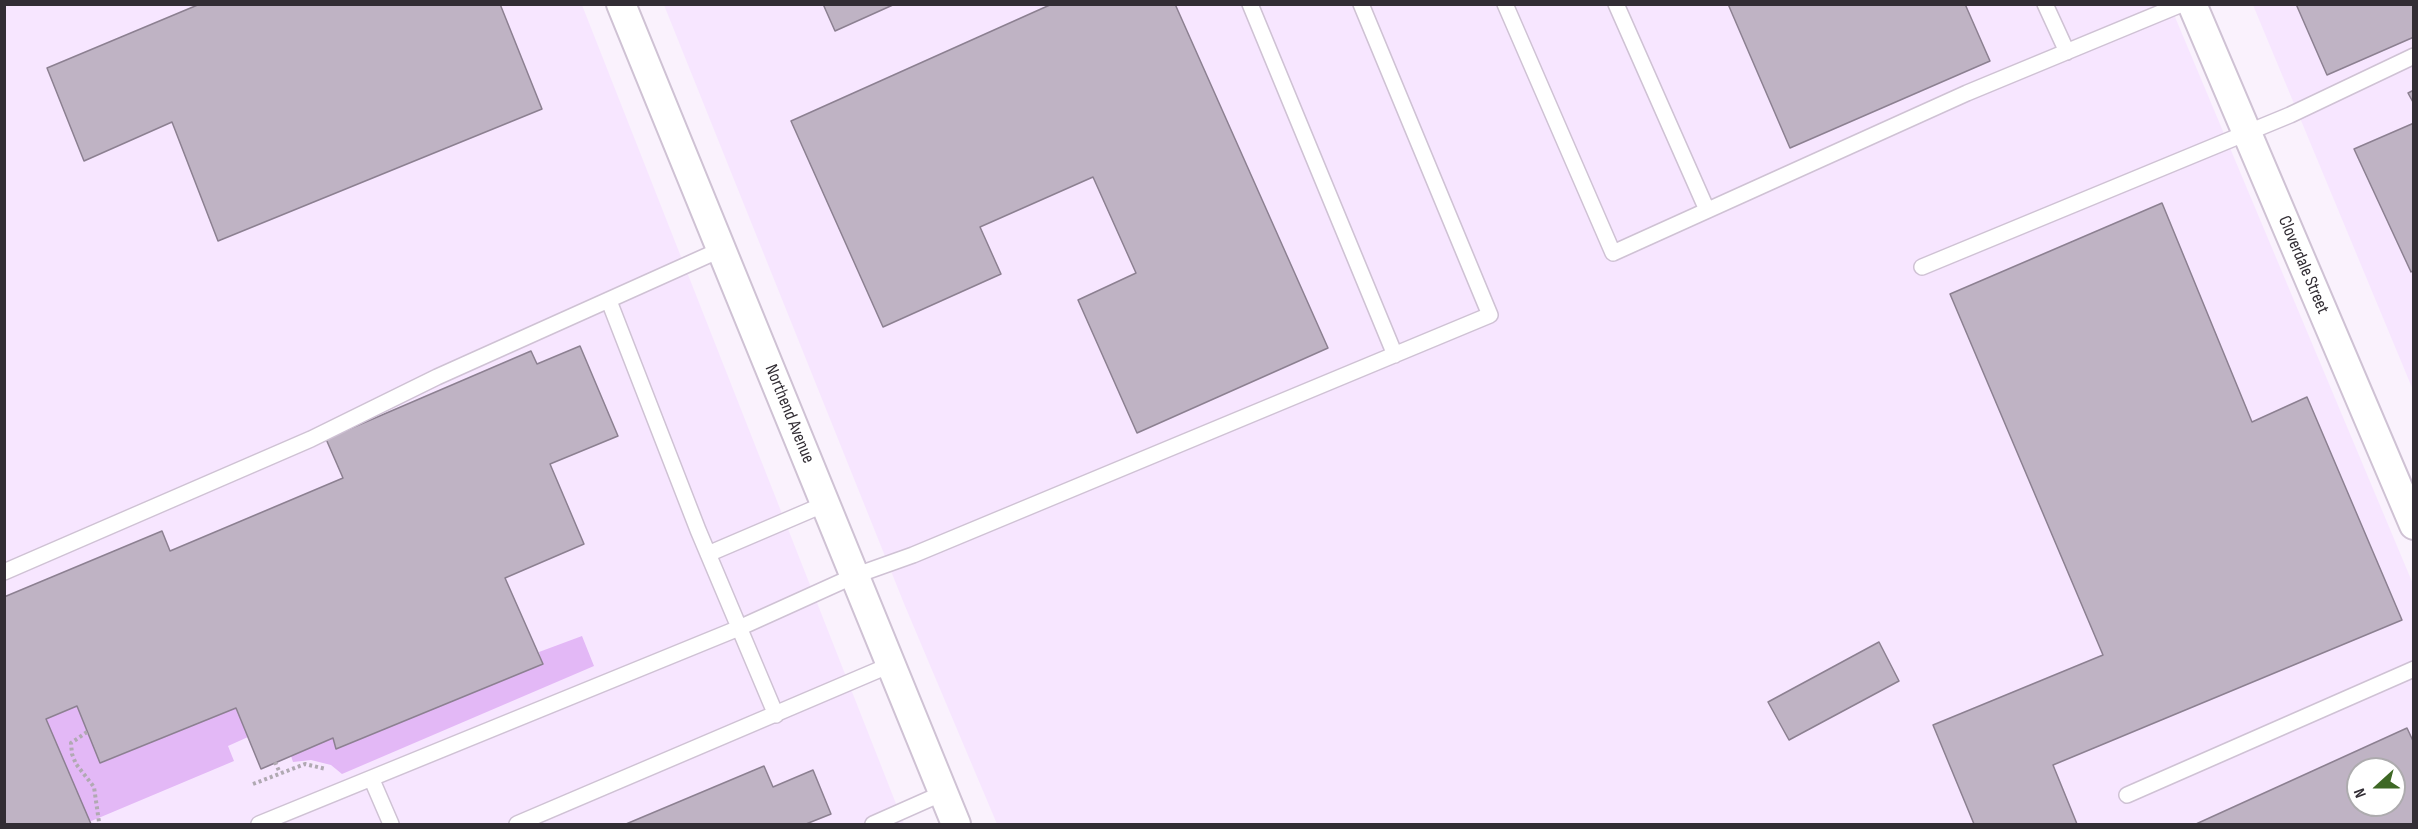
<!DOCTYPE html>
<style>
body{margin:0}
#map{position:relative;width:2418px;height:829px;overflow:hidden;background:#faf2fd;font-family:"Sofia Sans Condensed",sans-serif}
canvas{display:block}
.frame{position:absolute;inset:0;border:6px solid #322d34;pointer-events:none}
.north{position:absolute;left:2346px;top:757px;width:60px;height:60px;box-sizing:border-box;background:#fff;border:2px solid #adabae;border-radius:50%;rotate:249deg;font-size:16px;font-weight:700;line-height:24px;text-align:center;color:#322d34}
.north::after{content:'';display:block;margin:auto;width:21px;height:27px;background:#3e6825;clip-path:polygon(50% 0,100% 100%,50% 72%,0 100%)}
</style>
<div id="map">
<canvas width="2418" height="829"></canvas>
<div class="frame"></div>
<div class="north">N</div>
</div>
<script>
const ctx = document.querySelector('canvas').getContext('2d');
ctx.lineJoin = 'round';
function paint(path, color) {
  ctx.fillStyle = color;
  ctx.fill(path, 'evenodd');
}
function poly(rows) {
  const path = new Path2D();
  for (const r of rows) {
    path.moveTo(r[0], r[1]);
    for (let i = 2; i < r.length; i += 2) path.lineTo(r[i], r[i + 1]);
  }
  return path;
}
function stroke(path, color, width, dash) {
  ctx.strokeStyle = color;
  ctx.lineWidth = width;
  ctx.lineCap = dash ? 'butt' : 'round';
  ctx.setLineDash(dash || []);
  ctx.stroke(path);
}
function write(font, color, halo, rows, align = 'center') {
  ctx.font = font + ' "Sofia Sans Condensed",sans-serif';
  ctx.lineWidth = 6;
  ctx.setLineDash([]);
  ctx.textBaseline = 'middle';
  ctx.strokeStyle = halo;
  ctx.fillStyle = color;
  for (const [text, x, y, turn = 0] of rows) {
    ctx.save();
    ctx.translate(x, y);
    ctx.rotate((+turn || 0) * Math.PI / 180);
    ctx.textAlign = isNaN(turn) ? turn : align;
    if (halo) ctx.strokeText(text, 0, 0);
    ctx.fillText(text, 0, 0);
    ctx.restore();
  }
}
const built = poly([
 [5,5,582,5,904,824,5,824],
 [664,5,2170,5,2413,584,2413,824,997,824,905,606],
 [2358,769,2394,769,2394,805,2358,805],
 [2253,5,2413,5,2413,390]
]);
const green = poly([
 [582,636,594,666,342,774,331,765,311,760,293,762,291,756,333,738,336,749,542,664,539,652],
 [77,706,101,763,236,708,248,737,228,746,234,761,89,822,46,719]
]);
const building = poly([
 [200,4,500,4,542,109,218,241,172,122,84,161,47,68,200,4],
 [823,4,895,4,835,31,823,4],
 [1052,4,1175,4,1328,348,1137,433,1078,300,1136,273,1093,177,980,227,1001,274,883,327,791,121,1052,4],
 [1728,4,1965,4,1990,61,1790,148,1728,4],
 [2296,4,2414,4,2414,37,2327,75,2296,4],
 [2414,90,2414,104,2408,93,2414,90],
 [2414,123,2414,270,2411,272,2354,149,2414,123],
 [2162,203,2252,422,2307,397,2402,620,2053,765,2077,824,1974,824,1933,725,2103,655,1950,294,2162,203],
 [580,346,618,436,550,464,584,544,505,578,543,664,336,749,333,738,261,769,236,708,100,763,77,706,46,719,91,824,4,824,4,597,162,531,170,551,343,478,326,439,531,351,537,364,580,346],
 [1879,642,1899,681,1789,740,1768,702,1879,642],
 [2407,728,2414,743,2414,824,2196,824,2407,728],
 [2358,769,2394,769,2394,805,2358,805,2358,769],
 [764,766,773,787,813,770,831,814,806,824,626,824,764,766]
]);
const path = poly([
 [87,732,71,743,72,754,76,764,94,787,99,822],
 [275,762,280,773],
 [253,784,305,764,326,769]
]);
const service = poly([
 [1250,4,1395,355],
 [1505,4,1613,253,1967,93,2182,4],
 [1616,4,1707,210],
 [2045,4,2067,52],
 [1922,267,2290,115,2414,56],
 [609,301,698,530,776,715],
 [708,554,825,504],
 [4,572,311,439,437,377,722,249],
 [372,780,391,824],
 [2127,795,2414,669],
 [259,824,739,628,854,576,913,555,1490,315,1361,4],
 [517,824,890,665],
 [873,824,943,793]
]);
const minor = poly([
 [621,4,956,824],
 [2192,4,2414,525]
]);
const streetNames = [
 ["Cloverdale Street",2303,265,67],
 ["Northend Avenue",789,414,68]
];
paint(built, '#f7e6ff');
paint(green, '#e3b8f6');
paint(building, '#bfb3c4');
stroke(building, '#8c8091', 1.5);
stroke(service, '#cfc2d4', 18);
stroke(minor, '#cfc2d4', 32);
stroke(path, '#b0a9b2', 4, [3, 3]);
stroke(service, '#fff', 15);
stroke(minor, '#fff', 28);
write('18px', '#322d34', '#fff', streetNames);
</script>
